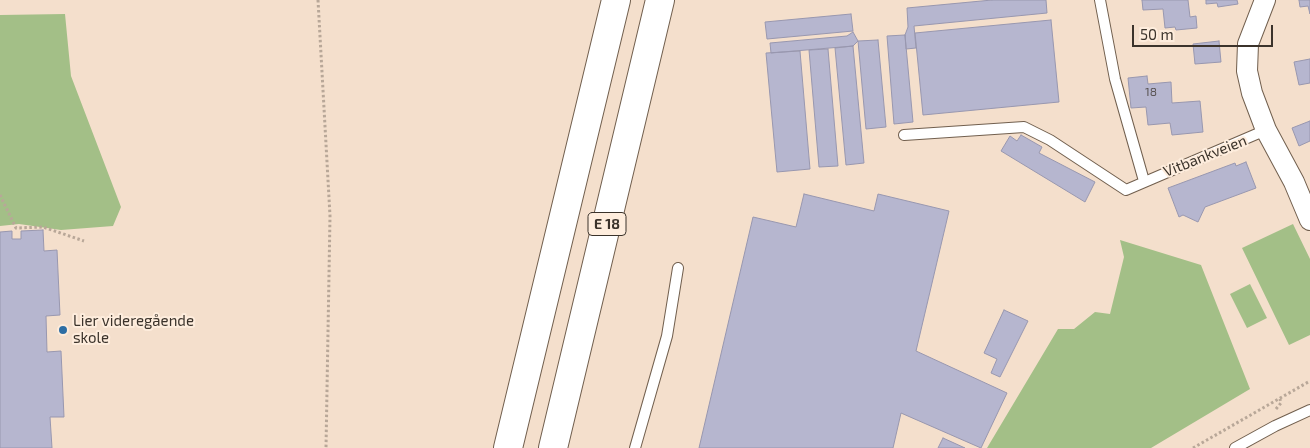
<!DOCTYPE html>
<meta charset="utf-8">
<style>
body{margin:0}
#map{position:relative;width:1310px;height:448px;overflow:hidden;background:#f4dfcc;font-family:"Exo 2",sans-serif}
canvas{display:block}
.scale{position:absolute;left:1132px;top:25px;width:141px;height:22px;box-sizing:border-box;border:2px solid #3b332b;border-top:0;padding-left:6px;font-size:15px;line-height:18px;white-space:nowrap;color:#3b332b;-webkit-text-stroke:4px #feeddd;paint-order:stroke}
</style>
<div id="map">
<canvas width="1310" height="448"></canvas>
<div class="scale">50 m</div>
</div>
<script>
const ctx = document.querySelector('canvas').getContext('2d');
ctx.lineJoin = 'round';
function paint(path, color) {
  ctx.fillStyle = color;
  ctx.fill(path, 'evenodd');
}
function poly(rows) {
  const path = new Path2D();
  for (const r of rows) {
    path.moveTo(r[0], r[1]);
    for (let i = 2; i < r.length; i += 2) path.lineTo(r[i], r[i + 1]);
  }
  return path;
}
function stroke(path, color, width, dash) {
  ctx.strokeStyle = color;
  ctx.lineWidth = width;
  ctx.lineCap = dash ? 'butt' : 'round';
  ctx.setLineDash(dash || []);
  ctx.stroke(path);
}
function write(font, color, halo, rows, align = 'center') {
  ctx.font = font + ' "Exo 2",sans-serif';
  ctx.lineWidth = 4;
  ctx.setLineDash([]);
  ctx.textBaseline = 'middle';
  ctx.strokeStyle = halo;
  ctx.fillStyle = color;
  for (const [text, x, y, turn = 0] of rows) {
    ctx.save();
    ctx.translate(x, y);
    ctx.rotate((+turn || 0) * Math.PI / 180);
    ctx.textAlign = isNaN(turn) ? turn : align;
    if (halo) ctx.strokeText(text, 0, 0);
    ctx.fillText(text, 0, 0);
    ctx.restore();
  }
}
const green = poly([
 [65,14,71,76,121,207,113,226,61,230,19,224,0,226,0,15],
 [1293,224,1310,259,1310,335,1289,345,1242,248],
 [1120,240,1201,265,1250,389,1151,448,987,448,1058,329,1074,329,1095,312,1110,314,1124,257],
 [1250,284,1267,318,1247,328,1230,294]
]);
const building = poly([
 [992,0,1046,0,1047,13,914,26,916,48,906,49,905,35,908,27,907,8,992,0],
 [1142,0,1188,0,1190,17,1196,16,1197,28,1176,30,1175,27,1165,28,1163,9,1143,10,1142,0],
 [1206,0,1237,0,1238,4,1218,7,1217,3,1206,4,1206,0],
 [1299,0,1310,0,1310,14,1308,6,1300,7,1299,0],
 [851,14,853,31,767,39,765,22,851,14],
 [1051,20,1059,102,923,115,915,33,1051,20],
 [853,32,858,41,853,46,771,53,770,43,847,36,853,32],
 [905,35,913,122,894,124,887,36,905,35],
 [878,40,886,127,866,129,858,41,878,40],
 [1219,41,1221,62,1195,64,1193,44,1219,41],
 [853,46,864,163,846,165,835,48,853,46],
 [828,49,838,166,819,167,809,50,828,49],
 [800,51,810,169,777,172,766,53,800,51],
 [1310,59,1310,83,1299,85,1294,62,1310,59],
 [1147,76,1148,84,1171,82,1172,103,1200,101,1203,132,1172,135,1170,123,1148,125,1146,107,1131,108,1128,78,1147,76],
 [1310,121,1310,141,1299,146,1292,128,1310,121],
 [1021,135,1042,147,1039,153,1095,182,1085,202,1001,151,1010,136,1017,141,1021,135],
 [1246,162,1256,188,1205,207,1198,222,1183,215,1179,217,1168,188,1235,163,1236,166,1246,162],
 [804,194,874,211,878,194,949,211,916,351,1007,393,981,448,901,413,893,448,699,448,753,217,796,227,804,194],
 [43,230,44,251,57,250,60,315,46,316,47,352,61,351,64,417,50,417,52,448,0,448,0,232,12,231,12,239,21,239,21,231,43,230],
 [1004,310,1028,321,1000,377,991,373,997,359,984,353,1004,310],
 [943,438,965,448,938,448,943,438]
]);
const path = poly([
 [318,0,330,216,326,448],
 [0,195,16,228,43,227,84,241],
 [1276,409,1281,403,1280,399],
 [1193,448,1310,381]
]);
const service = poly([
 [1100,0,1115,79,1144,181],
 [904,135,1024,127,1050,140,1126,190,1266,130],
 [635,448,667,336,678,268],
 [1235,448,1275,426,1310,410]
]);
const minor = poly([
 [1265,0,1248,44,1247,71,1252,93,1266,130,1294,182,1310,220]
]);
const motorway = poly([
 [508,448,616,0],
 [553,448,660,0]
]);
const markers = [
 [63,330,5,"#2d6ea4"]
];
const numberNames = [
 ["18",1151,92]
];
const shields = [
 [607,224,38]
];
const shieldNames = [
 ["E 18",607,224]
];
const streetNames = [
 ["Vitbankveien",1205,156,-22]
];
const poiNames = [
 ["Lier videregående",73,321],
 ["skole",73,338]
];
paint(green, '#a3bf87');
paint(building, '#b6b6cf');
stroke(building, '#9897af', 1);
stroke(service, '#715f4e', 12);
stroke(minor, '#715f4e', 22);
stroke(motorway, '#715f4e', 30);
stroke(path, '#b8a798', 3, [2.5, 2.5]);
stroke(service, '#fff', 10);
stroke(minor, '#fff', 20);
stroke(motorway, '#fff', 28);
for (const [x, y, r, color] of markers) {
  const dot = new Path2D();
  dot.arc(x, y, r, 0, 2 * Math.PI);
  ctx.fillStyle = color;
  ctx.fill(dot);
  stroke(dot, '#feeddd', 2);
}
write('12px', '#5a5454', null, numberNames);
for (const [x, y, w] of shields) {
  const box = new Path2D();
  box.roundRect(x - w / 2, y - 11.5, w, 23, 4);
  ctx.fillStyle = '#feeddd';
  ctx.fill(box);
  stroke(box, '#3b332b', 1);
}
write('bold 14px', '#3b332b', null, shieldNames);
write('15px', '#3b332b', '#feeddd', streetNames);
write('15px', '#3b332b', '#feeddd', poiNames, 'left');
</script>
